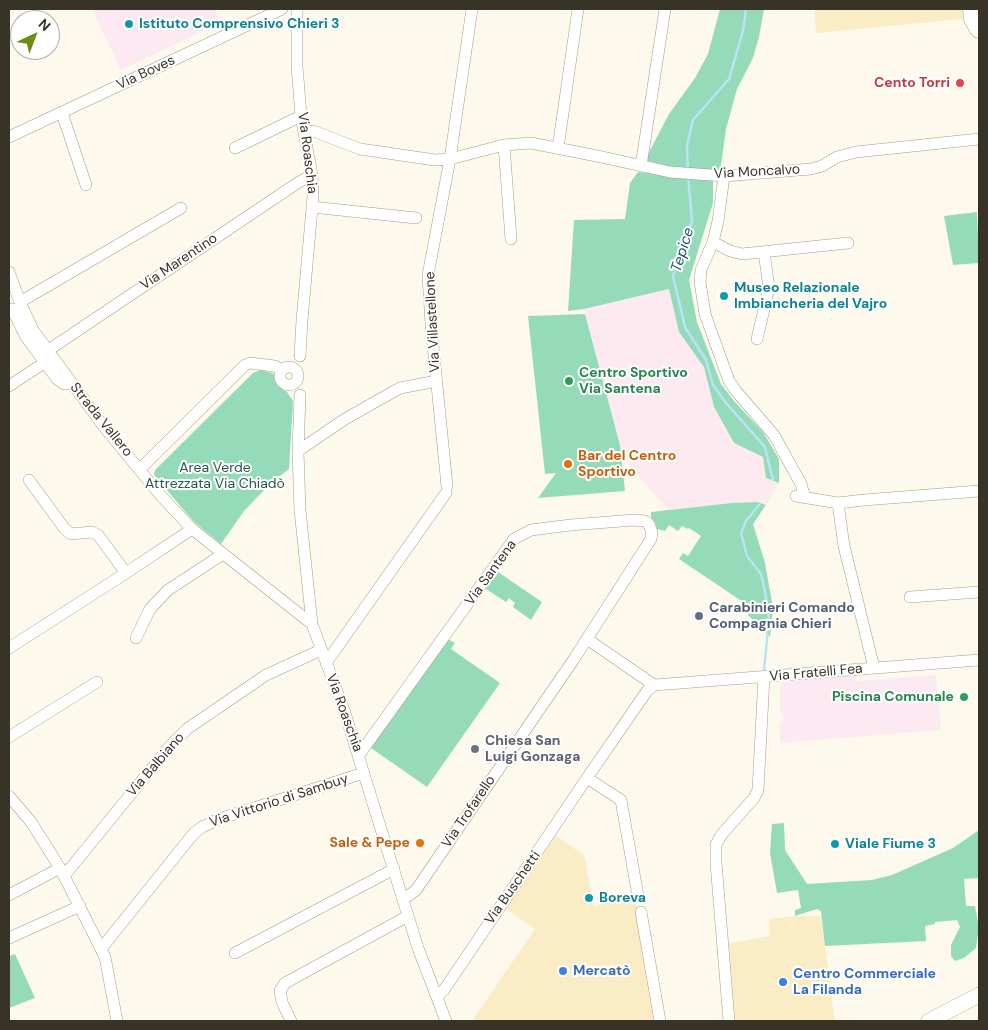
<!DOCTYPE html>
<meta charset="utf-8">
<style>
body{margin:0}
#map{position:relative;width:988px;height:1030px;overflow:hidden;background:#fdf9ed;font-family:"DM Sans",sans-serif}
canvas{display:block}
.frame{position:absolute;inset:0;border:10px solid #373327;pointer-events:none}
.north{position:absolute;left:10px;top:10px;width:50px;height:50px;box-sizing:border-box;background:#fff;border:1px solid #afada9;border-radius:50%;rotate:43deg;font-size:14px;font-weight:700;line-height:20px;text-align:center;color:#373327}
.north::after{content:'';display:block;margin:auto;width:18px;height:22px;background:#6c8e15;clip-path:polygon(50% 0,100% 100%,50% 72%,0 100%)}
</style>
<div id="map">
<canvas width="988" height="1030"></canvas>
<div class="frame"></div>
<div class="north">N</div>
</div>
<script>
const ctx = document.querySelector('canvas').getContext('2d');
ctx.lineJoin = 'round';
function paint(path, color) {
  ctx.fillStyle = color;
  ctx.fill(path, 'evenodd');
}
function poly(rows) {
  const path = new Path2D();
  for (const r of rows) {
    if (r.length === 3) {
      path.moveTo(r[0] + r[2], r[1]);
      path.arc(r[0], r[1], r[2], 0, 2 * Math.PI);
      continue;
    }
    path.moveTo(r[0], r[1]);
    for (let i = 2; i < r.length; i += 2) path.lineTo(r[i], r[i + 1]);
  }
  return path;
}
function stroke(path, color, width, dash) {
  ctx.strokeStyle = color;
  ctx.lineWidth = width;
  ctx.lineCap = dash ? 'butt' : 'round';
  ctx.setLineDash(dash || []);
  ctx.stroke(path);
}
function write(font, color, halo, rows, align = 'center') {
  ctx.font = font + ' "DM Sans",sans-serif';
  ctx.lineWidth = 4;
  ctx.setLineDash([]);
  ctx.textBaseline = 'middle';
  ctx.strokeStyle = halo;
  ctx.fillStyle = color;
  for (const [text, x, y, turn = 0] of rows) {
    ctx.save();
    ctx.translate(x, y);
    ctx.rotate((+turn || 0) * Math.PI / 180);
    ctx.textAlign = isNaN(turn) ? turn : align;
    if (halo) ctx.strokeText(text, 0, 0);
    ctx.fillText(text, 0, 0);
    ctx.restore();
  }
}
const built = poly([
 [814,9,964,9,964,11,962,19,816,33],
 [556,836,584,855,594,906,635,897,657,1021,472,1021,535,929,505,908],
 [795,916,821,916,835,1021,731,1021,726,944,770,936,769,919]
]);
const industrial = poly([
 [670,289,679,332,704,367,714,407,733,443,763,457,766,478,779,483,766,505,757,502,732,503,668,510,631,467,620,445,584,309]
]);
const education = poly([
 [92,9,214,9,221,22,121,70],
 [856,675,857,681,936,675,941,730,780,743,780,723,785,718,780,709,780,685,783,681]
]);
const green = poly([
 [720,9,764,9,759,37,753,58,737,89,726,129,720,172,713,172,713,203,689,280,697,322,721,384,734,401,763,432,779,459,779,483,766,478,763,457,734,443,714,407,704,367,679,332,669,289,584,309,568,311,574,220,625,219,630,183,638,172,668,175,668,166,645,160,669,114,695,78,708,54],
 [977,212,979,263,953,265,944,216],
 [585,314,620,445,625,491,538,498,556,473,545,474,528,316],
 [260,370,273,373,278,386,287,392,293,401,289,469,271,483,244,511,221,544,194,522,154,475,155,470,253,373],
 [757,502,766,505,753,524,765,563,773,608,770,637,748,615,752,608,679,559,683,553,688,556,701,536,689,528,688,529,682,526,678,531,669,525,665,531,657,529,655,522,651,518,651,512,732,503],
 [498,572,542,602,531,620,513,607,515,603,509,598,506,602,486,589],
 [446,638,455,643,451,649,500,683,427,787,371,748],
 [784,823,785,850,807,884,872,880,892,875,953,848,979,830,979,878,964,879,966,906,975,906,979,928,976,948,964,958,955,961,951,956,951,945,960,927,957,920,935,922,935,924,925,926,926,941,825,946,821,911,817,909,795,916,795,910,801,908,798,890,777,893,770,853,772,824],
 [15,954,35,998,9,1008,9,956]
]);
const stream = poly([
 [688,171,687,146,693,120,729,79,743,31,746,9],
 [688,176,692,221,673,276,685,327,706,360,713,385,726,403,765,447,773,480],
 [759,505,746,521,741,533,747,556,761,574,765,591,769,619,764,670]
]);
const street = poly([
 [297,9,297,66,301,116,312,175,313,197,302,320,300,356],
 [62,113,86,185],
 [304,130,316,132,360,149,435,160,450,159,504,145,531,143,597,156,670,172,724,176,811,169,822,166,837,157,856,152,979,139],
 [9,137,282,9],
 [504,145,511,239],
 [235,148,301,116],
 [558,148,578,9],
 [641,166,665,9],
 [724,176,718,221,713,242,701,270,700,282,705,314,729,381,736,391,774,435,801,484,805,498],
 [312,207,416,218],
 [713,242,730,251,742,254,848,243],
 [9,272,20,302,33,330,104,427,162,497,192,529,312,624],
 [20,302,181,208],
 [9,310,12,309,26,337,57,379,64,384,71,383],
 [757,339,769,288,764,252],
 [47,351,299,182,312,175],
 [289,376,9],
 [9,386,44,363],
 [300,395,298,451,300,510,312,624,344,710,418,948,446,1021],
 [298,451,345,419,400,388,437,381],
 [140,469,245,365,250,363,275,366,282,370],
 [29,480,64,528,71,534,92,532,98,535,126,573],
 [447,486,431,325,428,275,450,159,472,9],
 [796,496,838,503,864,500,979,491],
 [838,503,844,546,874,668],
 [910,597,979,592],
 [136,638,150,609,168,590,223,554],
 [587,639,654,685],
 [9,648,126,573,192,529],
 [326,663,446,493],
 [654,685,979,660],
 [9,737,97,682],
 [359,755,514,539,531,530,571,525,634,520,645,521,649,524,652,533,651,539,574,659,416,890,403,900],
 [587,778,621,800,638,896],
 [9,796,31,822,60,868,105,957,117,1021],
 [64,876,171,745,187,729,266,675,321,650],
 [9,895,60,868],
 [641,912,660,1021],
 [9,938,80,906],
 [101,949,194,833,202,827,219,819,364,773],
 [235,953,394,869],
 [437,996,444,990,587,778,647,691,654,685],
 [291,1021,282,1002,280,991,285,983,408,916],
 [729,1021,716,863,716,844,722,834,754,798,758,790,764,677]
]);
const secondary = poly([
 [929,1021,979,995]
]);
const primary = poly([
 [972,9,973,19,979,29]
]);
const markers = [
 [129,24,5,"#0f9aa8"],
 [960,83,5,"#e0444e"],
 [724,296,5,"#0f9aa8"],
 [569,381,5,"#2e9e5b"],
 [568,464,5,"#e8710a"],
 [699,616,5,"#5c6f8a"],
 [964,697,5,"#2e9e5b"],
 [475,749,5,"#6b7280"],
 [420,843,5,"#e8710a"],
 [835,844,5,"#0f9aa8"],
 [589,898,5,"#0f9aa8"],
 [563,971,5,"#3f7fe0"],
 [783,982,5,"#3f7fe0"]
];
const cultureNames = [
 ["Istituto Comprensivo Chieri 3",139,24],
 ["Museo Relazionale",734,288],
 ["Imbiancheria del Vajro",734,304],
 ["Viale Fiume 3",845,844],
 ["Boreva",599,898]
];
const streetNames = [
 ["Via Boves",146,73,-25],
 ["Via Roaschia",307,153,83],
 ["Via Moncalvo",757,172,-3],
 ["Via Marentino",179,262,-34],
 ["Via Villastellone",433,322,-93],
 ["Strada Vallero",101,420,51],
 ["Via Santena",491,573,-54],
 ["Via Fratelli Fea",816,673,-5],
 ["Via Roaschia",344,713,70],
 ["Via Balbiano",156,765,-49],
 ["Via Vittorio di Sambuy",279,801,-18],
 ["Via Trofarello",469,812,-56],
 ["Via Buschetti",513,888,-55]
];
const healthNames = [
 ["Cento Torri",950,83]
];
const leisureNames = [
 ["Centro Sportivo",579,373],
 ["Via Santena",579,389],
 ["Piscina Comunale",954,697,"right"]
];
const foodNames = [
 ["Bar del Centro",578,456],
 ["Sportivo",578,472],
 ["Sale & Pepe",410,843,"right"]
];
const parkNames = [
 ["Area Verde",215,468],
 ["Attrezzata Via Chiadò",215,484]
];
const serviceNames = [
 ["Carabinieri Comando",709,608],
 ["Compagnia Chieri",709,624]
];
const worshipNames = [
 ["Chiesa San",485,741],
 ["Luigi Gonzaga",485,757]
];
const shopNames = [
 ["Mercatò",573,971],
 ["Centro Commerciale",793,974],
 ["La Filanda",793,990]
];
const waterNames = [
 ["Tepice",683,250,-73]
];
paint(built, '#faedc6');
paint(industrial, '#fde9f0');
paint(education, '#fde9f1');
paint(green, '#95dbb9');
stroke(stream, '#b9e3f7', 2.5);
stroke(street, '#a69c7f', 12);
stroke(secondary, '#a69c7f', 16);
stroke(primary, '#a69c7f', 19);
stroke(street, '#fff', 11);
stroke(secondary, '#fff', 15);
stroke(primary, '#fff', 18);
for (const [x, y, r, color] of markers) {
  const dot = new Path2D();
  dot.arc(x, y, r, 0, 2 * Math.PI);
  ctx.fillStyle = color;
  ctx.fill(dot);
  stroke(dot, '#fff', 2);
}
write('bold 14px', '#0d838f', '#fff', cultureNames, 'left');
write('14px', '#373327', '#fff', streetNames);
write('bold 14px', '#be3a42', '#fff', healthNames, 'right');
write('bold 14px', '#27864d', '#fff', leisureNames, 'left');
write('bold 14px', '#c56008', '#fff', foodNames, 'left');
write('14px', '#245a43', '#fff', parkNames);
write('bold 14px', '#4e5e75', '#fff', serviceNames, 'left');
write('bold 14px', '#5b616d', '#fff', worshipNames, 'left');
write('bold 14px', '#366cbe', '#fff', shopNames, 'left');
write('italic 15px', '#1d576e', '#fff', waterNames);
</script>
